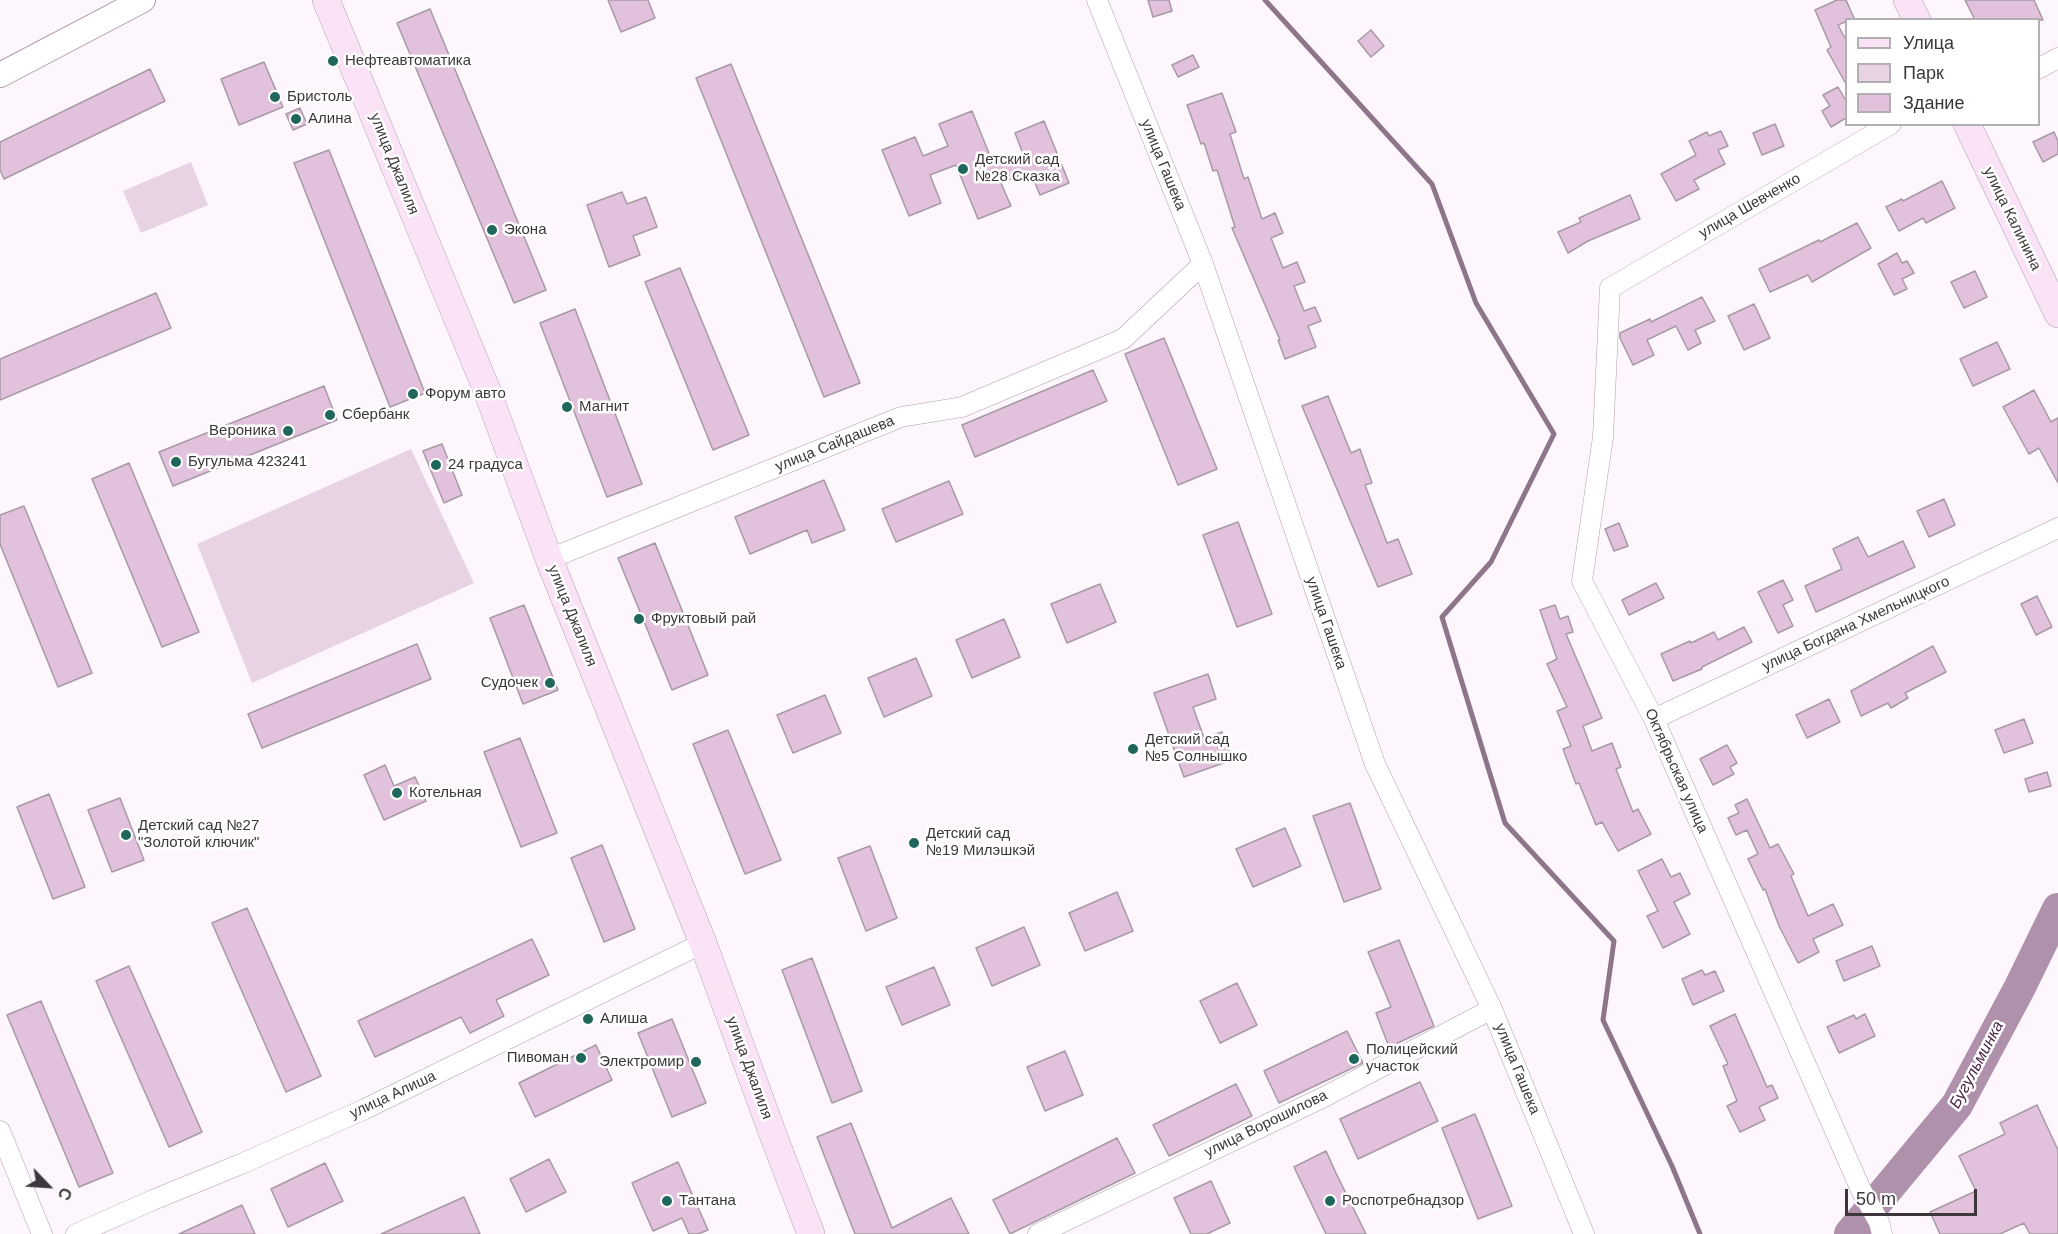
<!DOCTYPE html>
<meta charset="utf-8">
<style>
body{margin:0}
#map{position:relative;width:2058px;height:1234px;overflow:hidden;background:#fef6fd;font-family:Helvetica,sans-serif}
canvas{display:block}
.legend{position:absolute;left:1845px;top:18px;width:195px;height:108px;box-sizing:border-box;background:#fff;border:2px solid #b1afb1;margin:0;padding:8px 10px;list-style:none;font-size:18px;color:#3d373c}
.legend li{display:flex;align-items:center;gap:12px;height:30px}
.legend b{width:30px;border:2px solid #b1afb1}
.north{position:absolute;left:18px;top:1156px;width:60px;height:60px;-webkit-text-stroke:4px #fff;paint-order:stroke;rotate:115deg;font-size:16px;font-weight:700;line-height:24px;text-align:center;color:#3d373c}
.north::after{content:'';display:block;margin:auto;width:21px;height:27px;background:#3d373c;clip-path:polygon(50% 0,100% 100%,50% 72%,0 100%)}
.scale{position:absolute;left:1845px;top:1189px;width:132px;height:27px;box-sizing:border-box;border:3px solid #3d373c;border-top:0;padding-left:8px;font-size:18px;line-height:21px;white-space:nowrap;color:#3d373c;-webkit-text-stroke:4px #fff;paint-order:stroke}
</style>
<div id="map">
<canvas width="2058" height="1234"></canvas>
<ul class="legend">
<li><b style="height:8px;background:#fae3f7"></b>Улица</li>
<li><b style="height:16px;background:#e7d3e4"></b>Парк</li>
<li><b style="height:16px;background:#e2c1dd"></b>Здание</li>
</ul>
<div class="north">С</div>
<div class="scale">50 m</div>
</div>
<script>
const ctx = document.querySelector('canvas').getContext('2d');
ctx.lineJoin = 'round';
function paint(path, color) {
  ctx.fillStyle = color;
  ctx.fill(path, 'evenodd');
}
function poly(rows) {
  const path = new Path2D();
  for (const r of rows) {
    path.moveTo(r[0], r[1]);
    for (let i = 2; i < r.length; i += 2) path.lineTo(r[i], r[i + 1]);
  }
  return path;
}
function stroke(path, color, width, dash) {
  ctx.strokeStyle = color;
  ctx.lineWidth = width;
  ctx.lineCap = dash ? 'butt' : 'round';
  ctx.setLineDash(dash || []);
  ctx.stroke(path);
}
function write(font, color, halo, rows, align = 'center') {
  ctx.font = font + ' Helvetica,sans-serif';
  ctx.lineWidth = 5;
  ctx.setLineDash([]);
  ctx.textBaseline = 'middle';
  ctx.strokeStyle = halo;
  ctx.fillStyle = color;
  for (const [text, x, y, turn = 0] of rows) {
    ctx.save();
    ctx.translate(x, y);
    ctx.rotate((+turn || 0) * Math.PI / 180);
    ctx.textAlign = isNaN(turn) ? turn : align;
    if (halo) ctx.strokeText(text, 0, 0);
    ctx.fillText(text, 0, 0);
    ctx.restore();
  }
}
const green = poly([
 [191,162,208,205,141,233,123,191],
 [411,449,474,583,252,683,197,544]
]);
const stream = poly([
 [1265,0,1432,184,1476,303,1554,434,1491,562,1442,617,1505,823,1614,941,1603,1020,1672,1166,1700,1234]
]);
const river = poly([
 [1850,1234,1957,1105,2020,987,2058,909]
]);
const building = poly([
 [608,0,648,0,655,18,621,32,608,0],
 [1148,0,1169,0,1172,11,1153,17,1148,0],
 [1837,0,1846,0,1854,18,1838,25,1846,40,1846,84,1827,50,1831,47,1815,10,1837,0],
 [1965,0,2034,0,2043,20,1975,20,1965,0],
 [430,9,546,290,514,303,397,23,430,9],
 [1371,30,1384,46,1371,57,1358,41,1371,30],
 [1193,55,1199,67,1178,77,1172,65,1193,55],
 [264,62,283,107,239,125,221,79,264,62],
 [731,64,860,383,824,397,696,78,731,64],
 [150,69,165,101,4,179,0,170,0,142,150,69],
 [1838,87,1846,101,1846,118,1831,127,1822,111,1830,106,1823,95,1838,87],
 [1222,93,1236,132,1230,134,1244,179,1248,177,1262,219,1275,213,1283,233,1271,238,1283,268,1297,262,1305,282,1294,286,1304,311,1315,307,1321,321,1308,326,1316,347,1285,359,1278,340,1280,340,1232,228,1235,227,1217,170,1213,171,1204,143,1201,144,1187,105,1222,93],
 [300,108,307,124,293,130,286,114,300,108],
 [972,111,994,166,1023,154,1015,133,1044,121,1069,183,1040,195,1030,171,1001,183,1011,206,978,219,956,165,930,175,941,203,909,216,882,150,915,137,923,156,948,146,939,124,972,111],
 [1775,124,1784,146,1762,155,1753,133,1775,124],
 [1721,131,1728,146,1718,150,1725,164,1694,180,1699,189,1676,201,1661,174,1696,155,1689,141,1707,132,1709,136,1721,131],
 [2054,132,2058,141,2058,154,2043,162,2033,142,2054,132],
 [329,150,425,393,390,407,294,163,329,150],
 [1942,181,1955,208,1926,223,1923,218,1899,231,1886,207,1902,199,1903,201,1942,181],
 [622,192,627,204,646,197,657,227,633,236,640,255,609,267,587,205,622,192],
 [1630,195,1640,219,1588,241,1568,253,1558,232,1581,222,1579,218,1630,195],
 [1857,223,1871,248,1812,282,1808,275,1770,292,1759,269,1819,240,1820,242,1857,223],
 [1897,253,1902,263,1907,261,1914,273,1902,279,1907,289,1894,295,1878,264,1897,253],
 [680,268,749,435,713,450,645,282,680,268],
 [1975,271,1987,297,1964,308,1951,282,1975,271],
 [156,293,171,328,0,400,0,359,156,293],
 [1702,297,1715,321,1695,330,1701,343,1688,350,1676,326,1647,340,1654,355,1633,365,1620,338,1620,333,1650,319,1651,322,1702,297],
 [1754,304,1770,338,1744,350,1728,316,1754,304],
 [575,309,642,484,607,497,540,323,575,309],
 [1164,338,1217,469,1178,485,1125,354,1164,338],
 [1997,342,2010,369,1973,386,1960,359,1997,342],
 [1093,370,1107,401,975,457,962,425,1093,370],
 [324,386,337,420,173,486,159,452,324,386],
 [2034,390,2051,422,2058,418,2058,483,2039,448,2029,454,2003,407,2034,390],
 [1328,396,1351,453,1360,449,1372,483,1365,485,1387,543,1398,539,1412,574,1378,587,1302,406,1328,396],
 [442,444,462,495,444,503,423,451,442,444],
 [129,463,199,632,162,647,92,479,129,463],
 [824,480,845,530,812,543,807,530,750,554,735,517,824,480],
 [949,481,963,514,896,542,882,509,949,481],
 [1944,499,1955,525,1929,537,1917,511,1944,499],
 [24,506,92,673,58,687,0,544,0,515,24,506],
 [1238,522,1272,614,1237,627,1203,535,1238,522],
 [1619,523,1628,546,1614,551,1605,529,1619,523],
 [1858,537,1868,557,1903,541,1915,567,1816,612,1805,586,1842,569,1833,549,1858,537],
 [655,543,708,675,672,690,618,558,655,543],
 [1783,580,1793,600,1783,605,1793,626,1778,633,1758,592,1783,580],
 [1656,583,1664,598,1629,615,1622,600,1656,583],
 [1100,584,1116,622,1067,643,1051,604,1100,584],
 [2037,596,2052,627,2036,635,2021,604,2037,596],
 [524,605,558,690,523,704,490,618,524,605],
 [1555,605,1560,619,1568,616,1573,632,1566,634,1602,718,1583,726,1592,751,1612,743,1621,767,1616,769,1633,812,1638,809,1651,834,1618,851,1602,822,1596,825,1579,783,1576,784,1563,749,1571,746,1557,711,1567,707,1547,664,1557,659,1540,610,1555,605],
 [1004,619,1020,657,972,678,956,640,1004,619],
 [1744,627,1752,642,1702,667,1702,669,1673,681,1661,654,1690,641,1691,643,1714,632,1718,640,1744,627],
 [417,644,431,679,262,748,248,714,417,644],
 [1933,646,1946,672,1905,693,1908,698,1891,708,1888,703,1861,716,1851,691,1933,646],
 [916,658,932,696,884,717,868,678,916,658],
 [1208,674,1216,699,1193,707,1204,738,1222,732,1232,760,1184,777,1154,693,1208,674],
 [825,695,841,733,793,753,777,715,825,695],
 [1829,699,1840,722,1807,738,1796,715,1829,699],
 [2024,719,2033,743,2004,753,1995,730,2024,719],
 [728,730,781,860,745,874,693,744,728,730],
 [520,738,557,833,521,847,484,752,520,738],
 [1727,745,1737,763,1730,767,1734,774,1713,785,1700,759,1727,745],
 [385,765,394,786,415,777,426,801,384,820,364,775,385,765],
 [2047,772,2051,786,2029,792,2025,779,2047,772],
 [49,794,85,887,53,899,17,807,49,794],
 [120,798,144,860,112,872,88,810,120,798],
 [1747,799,1770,848,1778,844,1794,874,1791,876,1808,916,1833,904,1843,925,1813,939,1819,952,1798,963,1779,926,1765,889,1763,890,1748,859,1758,854,1747,830,1736,835,1728,818,1739,813,1735,805,1747,799],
 [1350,803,1381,889,1344,902,1313,816,1350,803],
 [1285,828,1301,866,1253,887,1236,849,1285,828],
 [602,845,635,929,604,942,571,858,602,845],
 [870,846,897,918,866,931,838,858,870,846],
 [1662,859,1671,877,1680,873,1690,894,1674,902,1690,934,1663,948,1647,916,1658,911,1638,871,1662,859],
 [1117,892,1133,931,1085,951,1069,913,1117,892],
 [247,908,321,1076,286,1092,212,923,247,908],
 [1024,927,1040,965,992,986,976,948,1024,927],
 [532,939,549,975,496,1000,504,1016,470,1033,461,1017,375,1057,358,1021,532,939],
 [1399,940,1434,1026,1389,1047,1376,1013,1391,1007,1368,952,1399,940],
 [1872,946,1880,966,1844,981,1836,961,1872,946],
 [812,958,862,1091,832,1103,782,970,812,958],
 [129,966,202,1132,169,1147,96,981,129,966],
 [934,967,950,1005,902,1025,886,987,934,967],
 [1702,970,1705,975,1715,971,1724,991,1693,1005,1682,979,1702,970],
 [1237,983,1257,1025,1220,1043,1200,1001,1237,983],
 [41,1001,113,1173,79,1187,7,1015,41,1001],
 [1735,1014,1767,1087,1772,1085,1778,1098,1759,1107,1765,1120,1740,1132,1727,1106,1737,1101,1723,1066,1728,1064,1710,1026,1735,1014],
 [1865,1014,1875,1036,1839,1053,1827,1027,1854,1015,1856,1019,1865,1014],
 [672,1019,706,1103,672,1117,638,1033,672,1019],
 [1347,1031,1363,1063,1279,1103,1264,1071,1347,1031],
 [596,1045,612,1080,535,1117,519,1083,596,1045],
 [1065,1051,1083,1095,1045,1111,1027,1067,1065,1051],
 [1420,1082,1438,1121,1358,1159,1340,1119,1420,1082],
 [1236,1084,1252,1116,1169,1156,1153,1125,1236,1084],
 [2037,1105,2058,1150,2058,1234,2030,1234,2024,1223,2000,1234,1940,1234,1930,1212,1976,1191,1959,1156,2005,1134,2000,1123,2037,1105],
 [1475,1114,1512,1206,1478,1219,1442,1128,1475,1114],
 [851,1123,892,1228,951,1198,969,1234,855,1234,817,1137,851,1123],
 [1117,1138,1135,1173,1010,1234,993,1200,1117,1138],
 [1326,1151,1336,1173,1366,1234,1326,1234,1294,1167,1326,1151],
 [549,1159,566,1192,526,1212,510,1179,549,1159],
 [678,1162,708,1230,698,1234,689,1234,682,1218,653,1231,632,1183,678,1162],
 [325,1163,343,1201,288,1227,271,1189,325,1163],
 [1211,1181,1230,1223,1207,1234,1191,1234,1174,1198,1211,1181],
 [464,1197,480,1234,381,1234,464,1197],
 [242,1205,255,1234,179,1234,242,1205]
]);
const minor = poly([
 [1097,0,1203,264,1375,764,1492,1009,1584,1234],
 [2038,69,2058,58],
 [549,559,901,417,962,407,1123,339,1203,264],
 [1654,719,2058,528],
 [0,1131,42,1234],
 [76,1234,153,1200,241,1164,365,1109,703,943],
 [1038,1234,1322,1098,1492,1009],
 [1882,1234,1879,1222,1861,1190,1654,719,1582,581,1603,437,1610,288,1891,124]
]);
const tertiary = poly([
 [0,75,143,0]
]);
const secondary = poly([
 [326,0,486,388,549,559,703,943,775,1140,811,1234],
 [1907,0,1917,20],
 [1967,124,2058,314]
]);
const markers = [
 [333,61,6,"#1f675c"],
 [275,97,6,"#1f675c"],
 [296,119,6,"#1f675c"],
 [963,169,6,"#1f675c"],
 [492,230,6,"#1f675c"],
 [413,394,6,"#1f675c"],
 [567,407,6,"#1f675c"],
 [330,415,6,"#1f675c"],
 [288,431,6,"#1f675c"],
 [176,462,6,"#1f675c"],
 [436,465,6,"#1f675c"],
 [639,619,6,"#1f675c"],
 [550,683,6,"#1f675c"],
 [1133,749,6,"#1f675c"],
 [397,793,6,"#1f675c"],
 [126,835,6,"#1f675c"],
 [914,843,6,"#1f675c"],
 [588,1019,6,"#1f675c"],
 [581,1058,6,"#1f675c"],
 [1354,1059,6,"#1f675c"],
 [696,1062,6,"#1f675c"],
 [667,1201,6,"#1f675c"],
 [1330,1201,6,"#1f675c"]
];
const poiNames = [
 ["Нефтеавтоматика",345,61],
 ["Бристоль",287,97],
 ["Алина",308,119],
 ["Детский сад",975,160],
 ["№28 Сказка",975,177],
 ["Экона",504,230],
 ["Форум авто",425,394],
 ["Магнит",579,407],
 ["Сбербанк",342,415],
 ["Вероника",276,431,"right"],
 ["Бугульма 423241",188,462],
 ["24 градуса",448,465],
 ["Фруктовый рай",651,619],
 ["Судочек",538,683,"right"],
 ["Детский сад",1145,740],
 ["№5 Солнышко",1145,757],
 ["Котельная",409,793],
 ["Детский сад №27",138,826],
 ["\"Золотой ключик\"",138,843],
 ["Детский сад",926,834],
 ["№19 Милэшкэй",926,851],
 ["Алиша",600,1019],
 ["Полицейский",1366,1050],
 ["участок",1366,1067],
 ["Пивоман",569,1058,"right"],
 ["Электромир",684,1062,"right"],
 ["Тантана",679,1201],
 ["Роспотребнадзор",1342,1201]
];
const streetNames = [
 ["улица Джалиля",394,164,68],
 ["улица Гашека",1163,165,68],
 ["улица Шевченко",1750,206,-30],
 ["улица Калинина",2012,219,64],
 ["улица Сайдашева",835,444,-22],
 ["улица Джалиля",572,616,68],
 ["улица Гашека",1326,623,71],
 ["улица Богдана Хмельницкого",1856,624,-25],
 ["Октябрьская улица",1676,771,66],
 ["улица Джалиля",749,1068,70],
 ["улица Гашека",1517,1069,68],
 ["улица Алиша",393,1095,-25],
 ["улица Ворошилова",1266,1124,-26]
];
const waterNames = [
 ["Бугульминка",1977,1065,-62]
];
paint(green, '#e7d3e4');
stroke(stream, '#8e768a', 5);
stroke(river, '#b091ab', 32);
paint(building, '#e2c1dd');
stroke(building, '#a79aa5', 1.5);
stroke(minor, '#aea0ac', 21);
stroke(tertiary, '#aea0ac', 26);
stroke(secondary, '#aea0ac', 28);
stroke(minor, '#fff', 20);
stroke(tertiary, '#fff', 24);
stroke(secondary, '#fae3f7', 27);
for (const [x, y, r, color] of markers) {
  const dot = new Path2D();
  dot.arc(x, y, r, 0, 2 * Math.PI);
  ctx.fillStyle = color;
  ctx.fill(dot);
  stroke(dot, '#fff', 2);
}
write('15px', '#3d373c', '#fff', poiNames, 'left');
write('15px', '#3d373c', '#fff', streetNames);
write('italic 16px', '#481f44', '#fff', waterNames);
</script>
